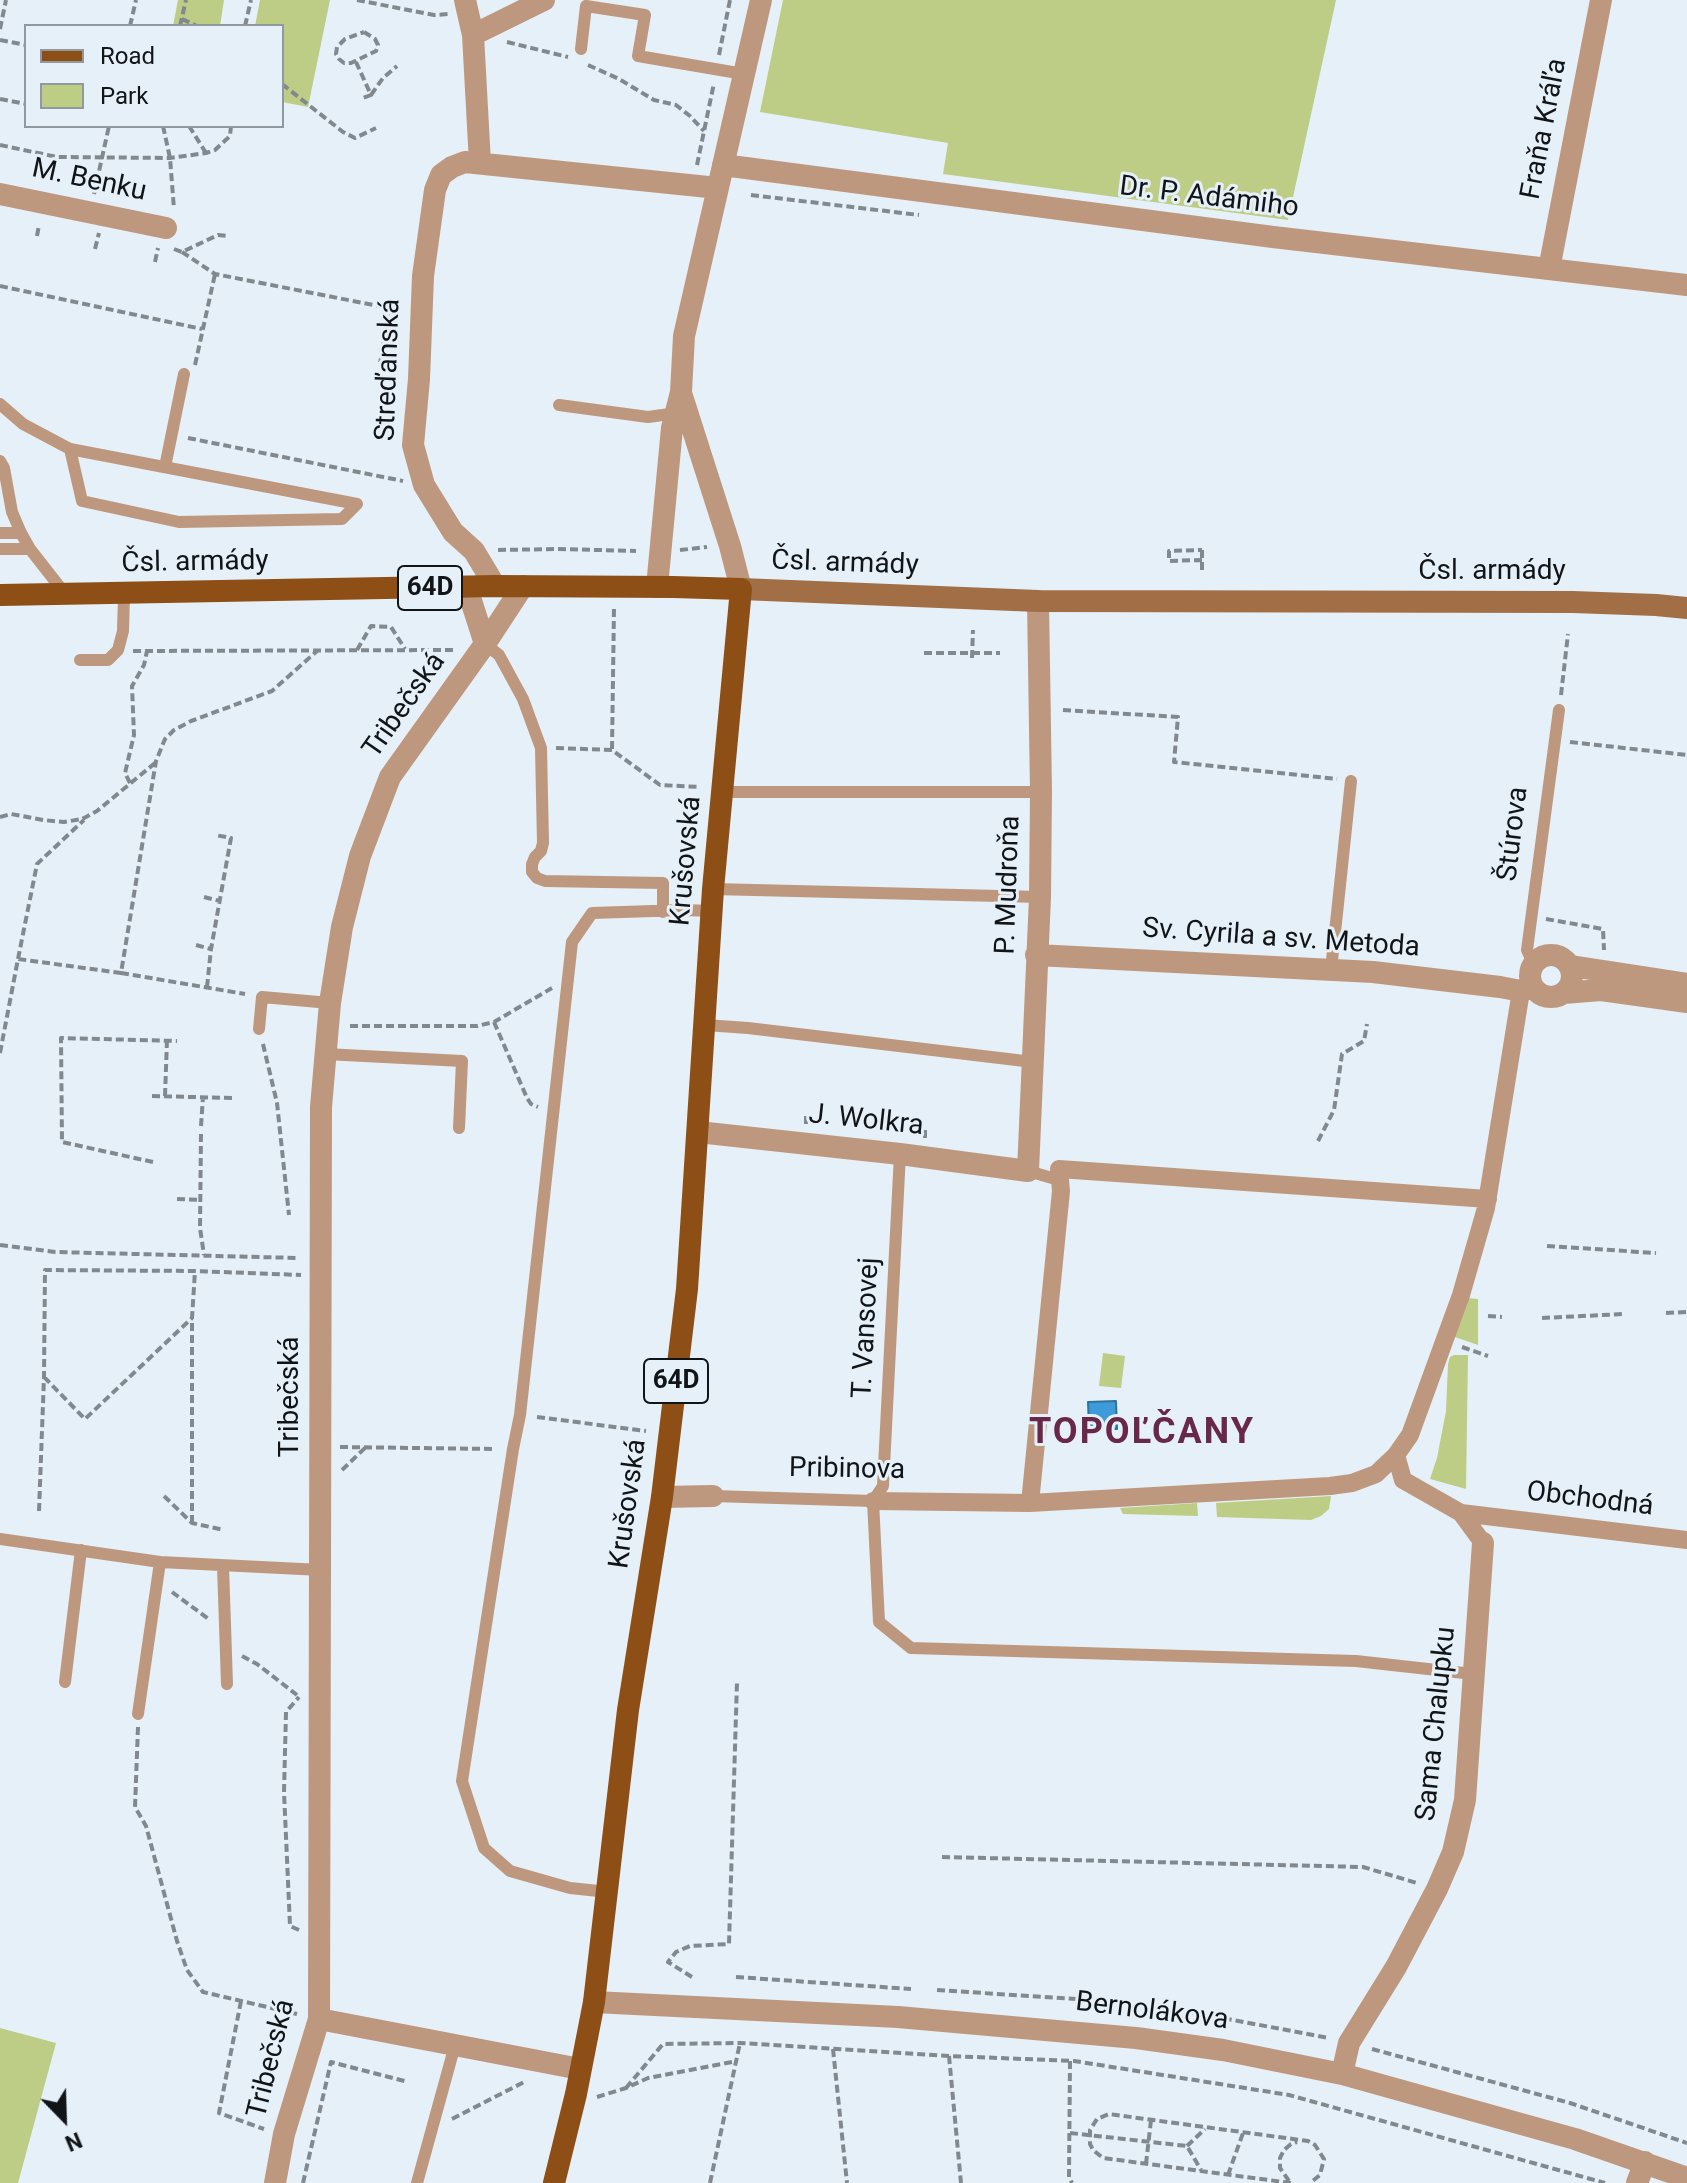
<!DOCTYPE html>
<meta charset="utf-8">
<style>
body{margin:0}
#map{position:relative;width:1687px;height:2183px;overflow:hidden;background:#e6f0f8;font-family:Roboto,sans-serif}
canvas{display:block}
.legend{position:absolute;left:24px;top:24px;width:260px;height:104px;box-sizing:border-box;background:#e6f0f8;border:2px solid #91989e;margin:0;padding:10px 14px;list-style:none;font-size:24px;color:#121518}
.legend li{display:flex;align-items:center;gap:16px;height:40px}
.legend b{width:40px;border:2px solid #91989e}
.north{position:absolute;left:24px;top:2079px;width:80px;height:80px;-webkit-text-stroke:6px #e6f0f8;paint-order:stroke;rotate:157deg;font-size:22px;font-weight:700;line-height:32px;text-align:center;color:#121518}
.north::after{content:'';display:block;margin:auto;width:28px;height:36px;background:#121518;clip-path:polygon(50% 0,100% 100%,50% 72%,0 100%)}
</style>
<div id="map">
<canvas width="1687" height="2183"></canvas>
<ul class="legend">
<li><b style="height:10px;background:#8e4f16"></b>Road</li>
<li><b style="height:22px;background:#bdcd85"></b>Park</li>
</ul>
<div class="north">N</div>
</div>
<script>
const ctx = document.querySelector('canvas').getContext('2d');
ctx.lineJoin = 'round';
function paint(path, color) {
  ctx.fillStyle = color;
  ctx.fill(path, 'evenodd');
}
function poly(rows) {
  const path = new Path2D();
  for (const r of rows) {
    if (r.length === 3) {
      path.moveTo(r[0] + r[2], r[1]);
      path.arc(r[0], r[1], r[2], 0, 2 * Math.PI);
      continue;
    }
    path.moveTo(r[0], r[1]);
    for (let i = 2; i < r.length; i += 2) path.lineTo(r[i], r[i + 1]);
  }
  return path;
}
function stroke(path, color, width, dash) {
  ctx.strokeStyle = color;
  ctx.lineWidth = width;
  ctx.lineCap = dash ? 'butt' : 'round';
  ctx.setLineDash(dash || []);
  ctx.stroke(path);
}
function write(font, color, halo, rows, align = 'center') {
  ctx.font = font + ' Roboto,sans-serif';
  ctx.lineWidth = 6;
  ctx.setLineDash([]);
  ctx.textBaseline = 'middle';
  ctx.strokeStyle = halo;
  ctx.fillStyle = color;
  for (const [text, x, y, turn = 0] of rows) {
    ctx.save();
    ctx.translate(x, y);
    ctx.rotate((+turn || 0) * Math.PI / 180);
    ctx.textAlign = isNaN(turn) ? turn : align;
    if (halo) ctx.strokeText(text, 0, 0);
    ctx.fillText(text, 0, 0);
    ctx.restore();
  }
}
const green = poly([
 [178,0,224,0,220,26,173,26],
 [260,0,330,0,308,107,282,102,282,26,255,26],
 [783,0,1336,0,1288,220,943,174,948,143,760,112],
 [1467,1298,1478,1299,1478,1345,1452,1336],
 [1103,1353,1125,1356,1121,1388,1099,1386],
 [1454,1355,1468,1355,1466,1489,1430,1479,1437,1458,1446,1411,1448,1364,1450,1357],
 [1331,1496,1329,1509,1321,1516,1311,1520,1217,1517,1216,1503],
 [1197,1503,1198,1516,1123,1514,1120,1508],
 [0,2028,56,2043,18,2183,0,2183]
]);
const water = poly([
 [1116,1401,1117,1429,1089,1429,1088,1402,1116,1401]
]);
const path = poly([
 [357,0,434,15,449,14],
 [182,19,197,26],
 [130,26,136,0],
 [180,26,186,0],
 [245,26,251,0],
 [0,29,6,0],
 [364,32,375,39,378,45,376,51,351,63,344,63,339,59,336,54,337,47,345,39,364,32],
 [0,40,26,45],
 [507,42,568,57],
 [719,55,730,0],
 [356,62,371,95,363,98],
 [588,65,619,79,654,100,676,105,690,116,704,131],
 [282,84,343,132,355,138,376,128],
 [371,95,383,78,397,66],
 [0,99,26,104],
 [163,126,170,158,174,209],
 [189,126,206,153],
 [0,145,57,157,170,158,206,153,215,150,230,136,231,126],
 [697,165,714,83],
 [94,194,109,126],
 [751,195,919,215],
 [37,236,39,225],
 [95,249,99,233],
 [174,249,182,252,218,235,228,236],
 [182,252,215,274,389,308,380,364,396,378],
 [155,262,158,248],
 [0,286,202,329],
 [195,365,215,274],
 [188,438,403,481],
 [498,550,559,549,636,551],
 [680,550,707,547],
 [1202,560,1169,561,1169,551,1202,550],
 [1202,570,1202,547],
 [357,650,371,626,391,627,405,649],
 [133,651,456,650],
 [924,653,1000,653],
 [972,658,973,630],
 [1561,695,1568,634],
 [1063,710,1178,717,1174,762,1337,779],
 [1570,742,1687,755],
 [556,748,612,750,660,785,700,787],
 [612,749,614,608],
 [130,783,125,773,134,735,132,686,144,665,147,651],
 [0,817,11,814,43,820,64,822,82,819,97,811,155,763],
 [204,897,220,901],
 [1546,919,1603,929,1604,950],
 [196,945,211,949],
 [18,959,37,864,84,820],
 [121,973,245,994],
 [207,987,211,949,231,838,215,835],
 [494,1022,527,1098,531,1104,538,1107],
 [350,1026,477,1026,494,1022,552,988],
 [263,1044,277,1103,289,1215],
 [0,1053,18,959,121,973,156,761,165,739,174,730,191,721,272,691,317,651],
 [152,1096,232,1098],
 [165,1096,167,1040],
 [806,1124,806,1114],
 [201,1126,203,1097],
 [201,1134,200,1228,204,1255],
 [925,1138,925,1128],
 [1318,1141,1334,1110,1342,1054,1364,1041,1367,1024],
 [153,1162,62,1142,61,1038,177,1041],
 [177,1199,200,1200],
 [0,1245,55,1252,299,1258],
 [1547,1246,1656,1253],
 [1666,1313,1687,1312],
 [1488,1316,1502,1317],
 [1542,1318,1623,1314],
 [1462,1347,1488,1356],
 [44,1377,85,1419,192,1318],
 [537,1417,646,1431],
 [340,1447,495,1449],
 [342,1470,366,1447],
 [164,1496,192,1523,224,1530],
 [39,1511,44,1377,45,1270,195,1271,301,1275],
 [192,1523,192,1318,195,1271],
 [172,1592,210,1620],
 [242,1656,257,1664,297,1695],
 [138,1727,135,1807,146,1826,177,1941,187,1970,203,1992,297,2014],
 [942,1857,1363,1867,1417,1883],
 [299,1930,290,1926,284,1792,286,1712,299,1697],
 [692,1977,668,1962,676,1952,690,1946,729,1944,737,1682],
 [736,1977,911,1989],
 [937,1990,1121,2002],
 [241,2001,219,2113,264,2129],
 [1153,2005,1329,2038],
 [833,2049,847,2183],
 [1372,2049,1570,2103,1687,2143],
 [949,2056,961,2183],
 [1070,2061,1069,2177,1072,2183],
 [626,2088,663,2044,740,2043,949,2056,1074,2061,1289,2095,1605,2183],
 [597,2097,626,2088,648,2078,737,2061],
 [452,2119,526,2081],
 [1070,2133,1187,2146,1201,2170],
 [1187,2146,1205,2129],
 [1146,2164,1151,2120],
 [1228,2175,1243,2133],
 [1289,2181,1280,2168,1280,2158,1284,2150,1291,2144,1297,2142],
 [303,2183,331,2062,408,2082],
 [710,2183,740,2043],
 [1291,2183,1103,2158,1093,2150,1090,2144,1090,2130,1097,2119,1109,2114,1116,2115,1308,2141,1315,2145,1324,2159,1320,2175,1310,2183]
]);
const service = poly([
 [581,49,586,6,645,15,638,56,744,74],
 [0,404,23,424,70,449,357,504],
 [559,405,648,417,677,413],
 [70,449,82,501,179,522,342,519,357,504],
 [0,461,4,468,12,512,21,533,30,549,66,595],
 [165,467,184,374],
 [0,533,21,533],
 [0,549,30,549],
 [485,644,499,655,523,699,541,748,543,843,541,851,535,857,532,864,532,872,537,878,545,881,663,883,663,912],
 [80,660,108,660,118,650,123,631,124,595],
 [722,792,1041,792],
 [713,889,1040,897],
 [1533,963,1527,950,1559,710],
 [1331,970,1351,781],
 [705,1025,748,1028,1033,1062],
 [259,1029,262,997,330,1003],
 [325,1054,462,1061,459,1128],
 [1028,1171,1059,1180],
 [713,1496,873,1501],
 [873,1501,879,1622,911,1648,1356,1661,1473,1674],
 [873,1501,883,1486,900,1154],
 [0,1539,160,1562,321,1570],
 [223,1566,227,1684],
 [65,1682,81,1550],
 [138,1714,160,1562],
 [608,1892,570,1888,510,1871,484,1848,462,1781,513,1449,520,1415,572,942,592,913,683,910,712,911],
 [417,2183,455,2045]
]);
const pedestrian = poly([
 [1396,1455,1403,1480,1461,1513,1687,1540],
 [873,1501,1030,1503,1330,1486,1352,1483,1376,1474,1396,1455,1410,1435,1461,1295,1486,1208,1521,991,1536,991],
 [1030,1503,1061,1191,1059,1169,1488,1199],
 [1461,1513,1483,1543]
]);
const minor = poly([
 [465,0,473,35],
 [480,163,473,35,544,0],
 [723,165,1273,237,1687,285],
 [0,194,166,228],
 [1549,269,1601,0],
 [682,396,730,546,741,589],
 [495,586,474,551,453,532,424,485,413,445,419,379,423,276,435,190,441,175,452,167,465,162,718,188],
 [657,587,672,428,681,392,684,336,761,0],
 [467,588,485,644],
 [1036,955,1373,972,1500,987,1521,991],
 [1551,976,21],
 [1571,966,1687,984],
 [1564,993,1601,990,1687,1002],
 [698,1132,900,1154,1028,1171,1040,897,1041,792,1038,601],
 [662,1497,713,1496],
 [594,2002,898,2017,1136,2038,1223,2050,1342,2074,1575,2139,1687,2178],
 [319,2019,580,2069],
 [1342,2074,1349,2043,1396,1967,1437,1889,1453,1852,1465,1800,1483,1543],
 [275,2183,284,2134,319,2019,321,1107,330,1003,342,927,360,856,390,777,485,644,523,586],
 [1637,2183,1645,2162]
]);
const secondary = poly([
 [741,589,1038,601,1573,602,1656,605,1687,608]
]);
const primary = poly([
 [0,595,495,586,673,587,741,589,713,889,687,1289,662,1497,628,1710,594,2002,576,2094,554,2183]
]);
const shields = [
 [430,588,64],
 [676,1381,64]
];
const shieldNames = [
 ["64D",430,588],
 ["64D",676,1381]
];
const streetNames = [
 ["Fraňa Kráľa",1545,129,-79],
 ["M. Benku",89,181,12],
 ["Dr. P. Adámiho",1209,198,7],
 ["Streďanská",389,370,-88],
 ["Čsl. armády",195,563,-1],
 ["Čsl. armády",845,564,2],
 ["Čsl. armády",1492,572],
 ["Tribečská",405,706,-55],
 ["Štúrova",1514,834,-83],
 ["Krušovská",687,861,-85],
 ["P. Mudroňa",1009,885,-88],
 ["Sv. Cyrila a sv. Metoda",1281,939,4],
 ["J. Wolkra",866,1121,6],
 ["T. Vansovej",867,1328,-87],
 ["Tribečská",291,1397,-90],
 ["Pribinova",847,1470,1],
 ["Obchodná",1590,1500,7],
 ["Krušovská",629,1504,-82],
 ["Sama Chalupku",1437,1724,-84],
 ["Bernolákova",1152,2012,7],
 ["Tribečská",272,2059,-76]
];
const districtNames = [
 ["TOPOĽČANY",1142,1434]
];
paint(green, '#bdcd85');
paint(water, '#3c9bd8');
stroke(water, '#2f739e', 2);
stroke(path, '#82898e', 4, [8, 4]);
stroke(service, '#bd987e', 12);
stroke(pedestrian, '#bd987e', 18);
stroke(minor, '#bd987e', 22);
stroke(secondary, '#a26e46', 22);
stroke(primary, '#8e4f16', 22);
for (const [x, y, w] of shields) {
  const box = new Path2D();
  box.roundRect(x - w / 2, y - 22, w, 44, 6);
  ctx.fillStyle = '#e6f0f8';
  ctx.fill(box);
  stroke(box, '#121518', 2);
}
write('bold 26px', '#121518', null, shieldNames);
write('28px', '#121518', '#e6f0f8', streetNames);
ctx.letterSpacing = '2px';
write('bold 36px', '#682848', '#e6f0f8', districtNames);
ctx.letterSpacing = '0px';
</script>
